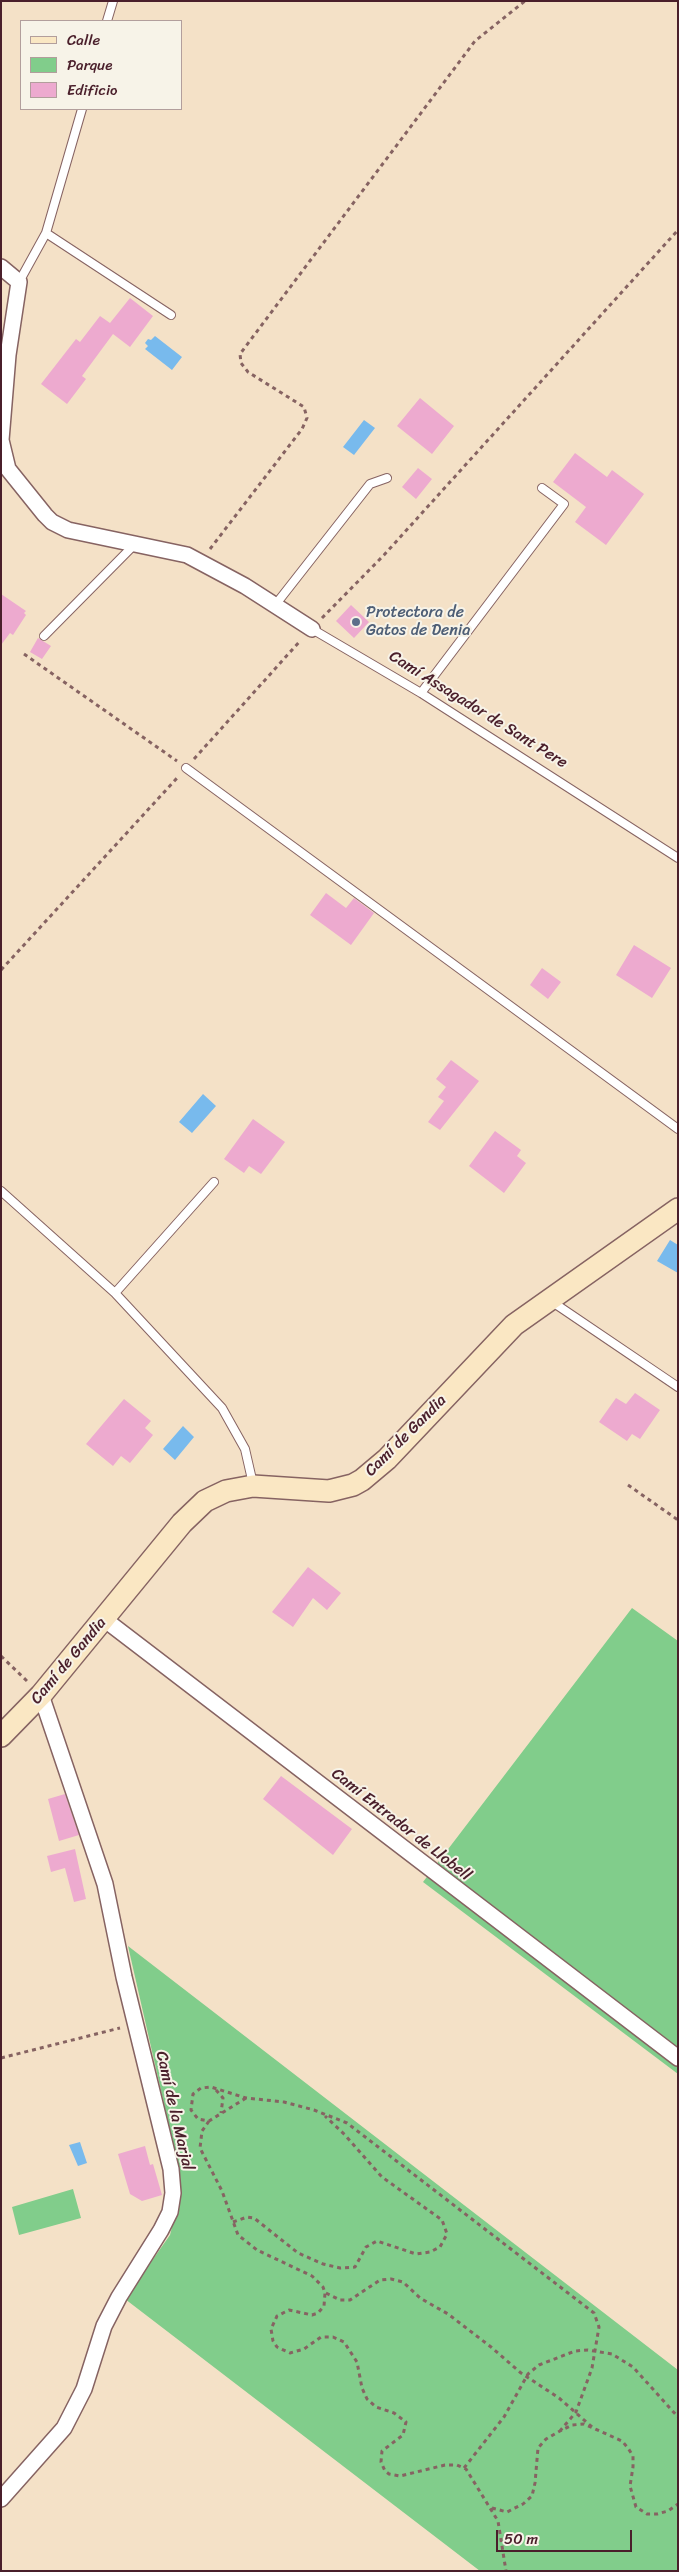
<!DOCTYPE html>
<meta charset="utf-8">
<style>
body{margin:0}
#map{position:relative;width:679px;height:2572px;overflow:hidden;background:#f4e1c7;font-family:Sriracha,sans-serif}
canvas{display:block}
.frame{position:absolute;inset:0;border:2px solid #4a1f2b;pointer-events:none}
.legend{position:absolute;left:20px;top:20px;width:162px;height:90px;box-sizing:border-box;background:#f7f3e8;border:1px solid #b29e9c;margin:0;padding:6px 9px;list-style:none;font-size:15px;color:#4a1f2b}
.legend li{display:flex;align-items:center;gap:10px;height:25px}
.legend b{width:25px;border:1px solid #b29e9c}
.scale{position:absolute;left:496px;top:2530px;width:136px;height:22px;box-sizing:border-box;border:2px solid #4a1f2b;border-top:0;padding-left:6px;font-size:15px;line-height:18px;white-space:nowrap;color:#4a1f2b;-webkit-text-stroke:4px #f7f3e8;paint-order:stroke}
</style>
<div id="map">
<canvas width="679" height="2572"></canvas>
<div class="frame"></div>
<ul class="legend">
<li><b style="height:6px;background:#fae7c3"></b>Calle</li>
<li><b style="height:14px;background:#81cd8b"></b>Parque</li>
<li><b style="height:14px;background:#edaacf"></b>Edificio</li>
</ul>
<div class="scale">50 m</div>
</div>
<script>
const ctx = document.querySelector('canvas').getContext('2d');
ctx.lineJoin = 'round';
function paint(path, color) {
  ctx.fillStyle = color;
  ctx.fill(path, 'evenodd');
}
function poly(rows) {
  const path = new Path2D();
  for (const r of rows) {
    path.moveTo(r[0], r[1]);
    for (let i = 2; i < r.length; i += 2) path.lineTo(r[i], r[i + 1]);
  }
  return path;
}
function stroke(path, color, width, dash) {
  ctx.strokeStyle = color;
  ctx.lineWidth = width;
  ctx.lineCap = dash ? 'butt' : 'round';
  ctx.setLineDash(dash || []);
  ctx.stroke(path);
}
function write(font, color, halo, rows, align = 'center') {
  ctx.font = font + ' Sriracha,sans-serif';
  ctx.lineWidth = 4;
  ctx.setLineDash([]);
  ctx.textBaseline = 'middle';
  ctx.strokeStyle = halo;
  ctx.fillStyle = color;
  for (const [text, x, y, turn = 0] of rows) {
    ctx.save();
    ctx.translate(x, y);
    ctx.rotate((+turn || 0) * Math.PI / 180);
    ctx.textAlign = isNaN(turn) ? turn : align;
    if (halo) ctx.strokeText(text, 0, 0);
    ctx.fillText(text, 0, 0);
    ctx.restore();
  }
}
const green = poly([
 [632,1608,678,1641,678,2074,423,1882],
 [128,1946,678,2370,678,2571,480,2571,125,2299,170,2235,181,2192,180,2174],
 [73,2189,81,2218,19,2235,12,2207]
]);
const water = poly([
 [155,336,182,357,172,370,145,349,148,346,145,343,148,339,151,340],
 [364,420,375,428,354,455,343,447],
 [203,1094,216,1106,192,1133,179,1122],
 [670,1240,678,1245,678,1273,657,1261],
 [183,1426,194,1437,175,1460,163,1449],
 [80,2142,87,2163,78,2166,69,2145]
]);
const building = poly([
 [130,298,153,316,130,347,113,334,82,376,86,379,67,404,41,384,76,339,80,342,100,316,110,323],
 [420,398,454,426,432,454,397,426],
 [575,453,607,477,612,470,644,494,606,545,575,522,586,507,553,482],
 [418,468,432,479,416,499,402,487],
 [1,594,26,611,24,613,26,615,13,635,10,633,1,645],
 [351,605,369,622,354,638,336,621],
 [38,638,51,646,42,659,30,652],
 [326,893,346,908,354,898,374,913,351,945,310,915],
 [634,945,671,968,652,998,616,975],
 [542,968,561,982,548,999,530,985],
 [451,1060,479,1081,440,1130,428,1122,444,1101,438,1097,446,1087,436,1079],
 [253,1119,285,1142,261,1174,249,1166,244,1173,224,1159],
 [495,1131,521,1150,517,1156,526,1163,504,1193,469,1166],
 [635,1393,660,1410,640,1439,632,1434,627,1441,599,1422,616,1398,626,1404],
 [124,1399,151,1421,145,1428,153,1435,130,1463,121,1456,113,1466,86,1444],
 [308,1567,341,1593,327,1610,313,1598,293,1627,272,1612],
 [281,1776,352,1829,333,1855,263,1799],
 [65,1794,79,1835,59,1841,48,1799],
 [75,1849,86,1899,74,1902,65,1868,51,1872,47,1856],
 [145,2146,150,2165,153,2164,162,2195,142,2201,130,2194,118,2154]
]);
const path = poly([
 [210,549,302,429,307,418,304,407,248,372,241,363,240,354,475,41,525,1],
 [322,618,384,555,678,230],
 [24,654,177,761],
 [194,759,300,641],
 [1,970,178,777],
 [628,1485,678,1520],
 [1,1656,28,1682],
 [1,2058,120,2028],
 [216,2090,223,2098,221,2113],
 [246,2098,209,2121,198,2119,191,2110,193,2094,201,2088,211,2087,246,2098,284,2102,314,2110,347,2123,594,2313,599,2327,592,2368,576,2412,560,2431],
 [209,2121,202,2131,200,2148,222,2191,238,2235,257,2250,312,2276,323,2287,325,2293,324,2306,318,2313,312,2315,289,2310,277,2316,271,2329,273,2341,277,2347,290,2353,304,2349,321,2337,333,2337,344,2342,357,2362,362,2388,367,2399,376,2407,394,2413,406,2422,403,2435,382,2451,381,2462,385,2471,389,2474,400,2476,445,2465,457,2465,466,2469,498,2521,506,2571],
 [233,2222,247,2217,254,2218,298,2253,323,2264,340,2268,355,2267,366,2247,377,2241,416,2254,430,2252,440,2247,447,2234,442,2220,382,2177,345,2135,325,2116],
 [326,2293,340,2300,350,2300,380,2280,391,2279,403,2282,420,2298,448,2314,491,2347,521,2373,559,2398,592,2427],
 [464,2468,504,2417,528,2374,539,2365,575,2351,588,2350,612,2354,633,2367,678,2417],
 [492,2508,507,2512,523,2504,532,2496,535,2483,538,2448,546,2439,560,2431,572,2425,584,2424,622,2441,628,2448,633,2456,633,2467,630,2486,636,2507,647,2514,657,2514,668,2511,678,2504]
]);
const lane = poly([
 [107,21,113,1],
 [46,233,171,315],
 [19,282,46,233,82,109],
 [276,604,370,484,387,478],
 [312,629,421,693,678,858],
 [44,636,135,544],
 [421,693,564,504,542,488],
 [186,768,678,1129],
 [1,1191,115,1293,222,1408,245,1449,253,1484],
 [115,1293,214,1182],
 [551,1301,678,1387]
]);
const street = poly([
 [1,267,19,282,8,355,1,440,8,469,45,515,52,522,68,530,187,555,245,586,312,629],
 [104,1619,678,2058],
 [1,2499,64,2428,84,2389,104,2326,119,2297,161,2230,170,2212,173,2193,171,2169,124,1977,105,1884,41,1695]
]);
const secondary = poly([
 [1,1736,41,1695,182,1523,205,1501,226,1491,253,1486,329,1491,353,1485,362,1480,387,1459,514,1325,678,1209]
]);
const markers = [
 [356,622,5,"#5c6f8a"]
];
const serviceNames = [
 ["Protectora de",366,613],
 ["Gatos de Denia",366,631]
];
const streetNames = [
 ["Camí Assagador de Sant Pere",478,710,32],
 ["Camí de Gandia",406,1436,-45],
 ["Camí de Gandia",69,1661,-50],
 ["Camí Entrador de Llobell",401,1825,38],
 ["Camí de la Marjal",174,2111,77]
];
paint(green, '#81cd8b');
paint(water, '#78baed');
paint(building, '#edaacf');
stroke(lane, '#866362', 10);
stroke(street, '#866362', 18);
stroke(secondary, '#866362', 24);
stroke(path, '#866362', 3, [4, 4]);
stroke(lane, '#fff', 8);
stroke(street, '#fff', 15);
stroke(secondary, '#fae7c3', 21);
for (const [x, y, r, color] of markers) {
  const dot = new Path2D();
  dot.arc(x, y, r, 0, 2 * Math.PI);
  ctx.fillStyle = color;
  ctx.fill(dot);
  stroke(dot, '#f7f3e8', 2);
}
write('16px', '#4e5e75', '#f7f3e8', serviceNames, 'left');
write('16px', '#4a1f2b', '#f7f3e8', streetNames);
</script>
